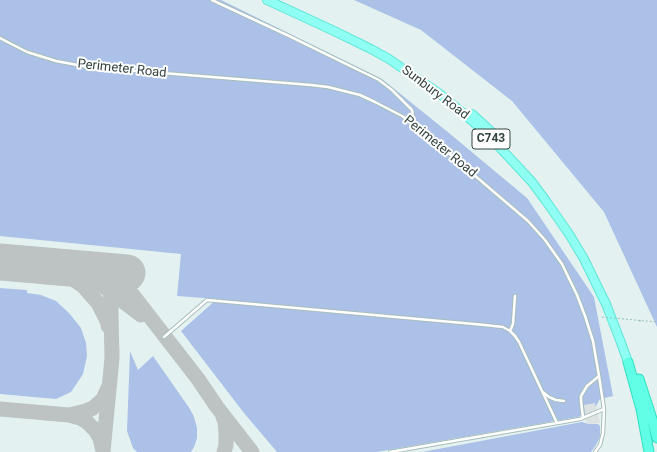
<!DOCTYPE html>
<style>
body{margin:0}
canvas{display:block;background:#e3f2f0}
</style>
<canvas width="657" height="452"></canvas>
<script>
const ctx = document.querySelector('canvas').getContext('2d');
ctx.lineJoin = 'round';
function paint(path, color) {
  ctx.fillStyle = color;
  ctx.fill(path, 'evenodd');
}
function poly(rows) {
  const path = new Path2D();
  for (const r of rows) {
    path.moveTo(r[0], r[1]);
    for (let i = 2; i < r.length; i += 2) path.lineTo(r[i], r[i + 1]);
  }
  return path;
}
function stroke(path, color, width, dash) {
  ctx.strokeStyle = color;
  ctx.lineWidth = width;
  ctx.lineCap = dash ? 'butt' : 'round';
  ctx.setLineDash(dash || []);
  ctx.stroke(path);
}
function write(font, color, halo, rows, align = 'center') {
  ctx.font = font + ' Roboto,sans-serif';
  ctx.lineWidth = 4;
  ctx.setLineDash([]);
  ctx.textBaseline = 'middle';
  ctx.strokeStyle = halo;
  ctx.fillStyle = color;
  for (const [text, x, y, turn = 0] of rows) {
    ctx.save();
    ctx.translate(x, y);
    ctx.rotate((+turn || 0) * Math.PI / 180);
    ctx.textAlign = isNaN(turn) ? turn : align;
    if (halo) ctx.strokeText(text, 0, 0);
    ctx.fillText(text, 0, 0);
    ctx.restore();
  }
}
const green = poly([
 [0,0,221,0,382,79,449,133,527,198,594,297,613,396,600,399,596,406,592,410,578,417,377,452,277,452,244,413,181,331,217,299,177,296,181,254,0,236],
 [354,0,657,0,657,327,604,212,512,101,421,30],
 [0,288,27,290,27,293,41,295,56,301,69,313,81,328,86,343,87,356,83,374,71,392,56,399,0,394],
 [130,351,138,370,153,356,190,409,194,417,197,428,197,438,194,447,191,452,137,452,133,448,127,431],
 [582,422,589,424,598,424,600,426,600,436,597,443,594,448,591,452,422,452]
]);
const parking = poly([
 [595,403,595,406,597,407,600,423,589,424,586,421,584,405]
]);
const taxiway = poly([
 [42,266,64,273,83,286,98,303,108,323,108,326],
 [67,268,92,278,141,315],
 [112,358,110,272,119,277,198,379,217,407,252,452],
 [0,409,69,415,80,418,87,422,95,430,100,438,102,447],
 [69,415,86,411,93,408,103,399,108,388],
 [223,417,225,422,226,433,226,445,224,452],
 [103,452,112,358,112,349]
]);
const runway = poly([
 [0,262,127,273]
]);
const path = poly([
 [640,322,640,318]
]);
const service = poly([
 [212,0,287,35,379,80,392,90,412,110,413,117,413,123],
 [0,38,27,52,56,61,88,67,311,85,328,87,360,95,375,102,402,116,419,128,528,221,545,240,562,264,577,295,585,316,593,341,599,376,604,409,603,433,600,445,595,452],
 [510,331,513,324,515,296],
 [164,337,207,300,485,325,503,327,510,331,515,336,519,342,557,423],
 [543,392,549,397,556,400,564,401],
 [583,418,581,401,581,396,587,386,599,376],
 [390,452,580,419,604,409]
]);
const primary = poly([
 [267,0,332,30,371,49,389,59,440,94,462,112,491,138,532,182,546,201,569,234,584,259,606,304,620,340,628,362],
 [472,114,496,136]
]);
const motorway = poly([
 [628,362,641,409,649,452],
 [639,379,652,419,657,438]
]);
const pathBridge = poly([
 [602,317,657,322]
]);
const shields = [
 [491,139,38]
];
const shieldNames = [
 ["C743",491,139]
];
const streetNames = [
 ["Perimeter Road",122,69,6],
 ["Sunbury Road",435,93,37],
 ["Perimeter Road",440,147,39]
];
paint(green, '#abc1e8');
paint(parking, '#dce2e1');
stroke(taxiway, '#bcc3c2', 15);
stroke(runway, '#bcc3c2', 37);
stroke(service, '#a6beba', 4.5);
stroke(primary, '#5ee6d6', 10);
stroke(motorway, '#2fe1bf', 11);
stroke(path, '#97c0b9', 1, [2, 2]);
stroke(service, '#fff', 2.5);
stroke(primary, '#90fff3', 8);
stroke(motorway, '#62ffe7', 9);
stroke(pathBridge, '#97c0b9', 1, [2, 2]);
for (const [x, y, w] of shields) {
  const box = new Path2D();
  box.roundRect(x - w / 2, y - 10, w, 20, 3);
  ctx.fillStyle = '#fff';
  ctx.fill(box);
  stroke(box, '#334441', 1);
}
write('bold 12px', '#334441', null, shieldNames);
write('13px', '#334441', '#fff', streetNames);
</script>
